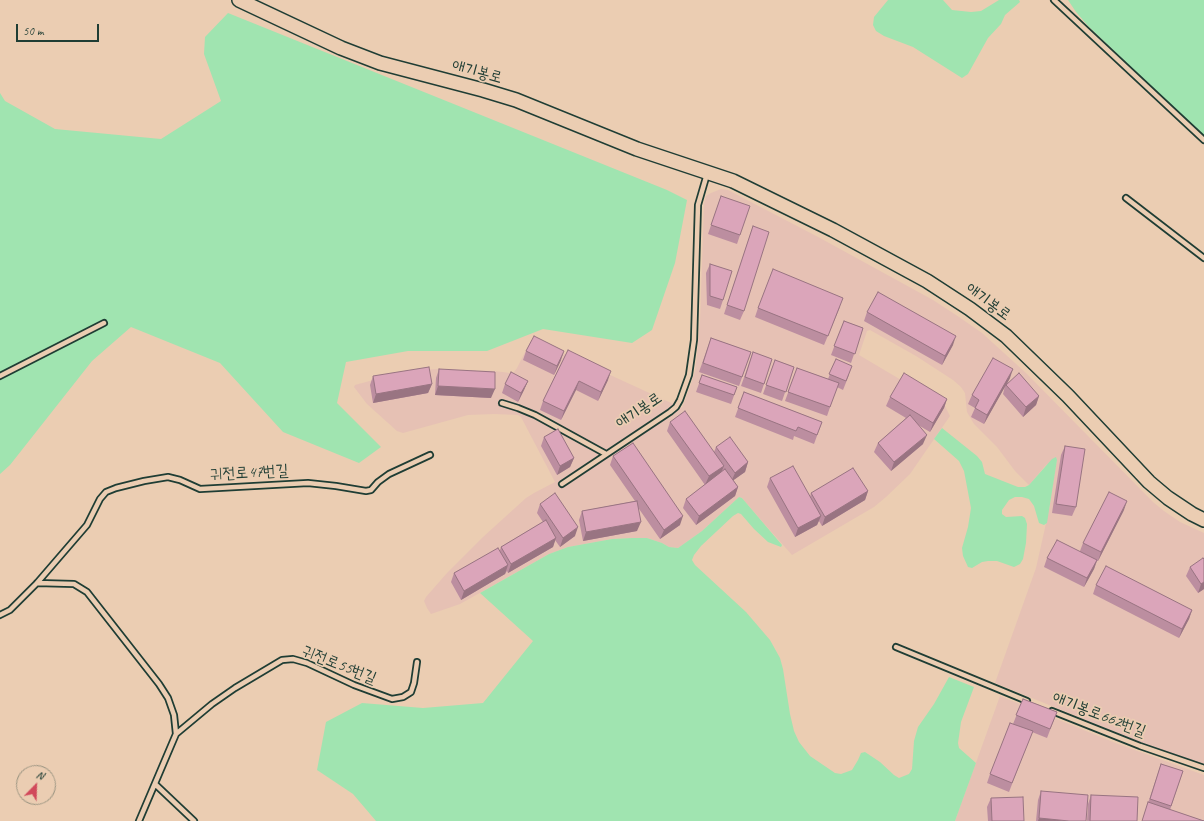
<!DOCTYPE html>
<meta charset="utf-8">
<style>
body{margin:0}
#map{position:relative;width:1204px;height:821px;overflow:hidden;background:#ebcdb2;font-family:Caveat,sans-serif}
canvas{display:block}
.north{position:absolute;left:16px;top:765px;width:40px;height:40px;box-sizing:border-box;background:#ebcdb2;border:1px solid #999380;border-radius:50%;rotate:23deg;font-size:11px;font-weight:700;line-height:16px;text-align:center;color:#1f3d34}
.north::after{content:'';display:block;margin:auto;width:14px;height:18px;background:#d1495b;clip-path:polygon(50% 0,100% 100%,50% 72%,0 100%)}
.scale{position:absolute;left:16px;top:24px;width:83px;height:18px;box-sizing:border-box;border:2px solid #1f3d34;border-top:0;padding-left:5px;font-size:12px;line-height:14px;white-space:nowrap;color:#1f3d34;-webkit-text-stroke:3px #ebcdb2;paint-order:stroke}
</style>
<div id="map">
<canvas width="1204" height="821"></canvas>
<div class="north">N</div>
<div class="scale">50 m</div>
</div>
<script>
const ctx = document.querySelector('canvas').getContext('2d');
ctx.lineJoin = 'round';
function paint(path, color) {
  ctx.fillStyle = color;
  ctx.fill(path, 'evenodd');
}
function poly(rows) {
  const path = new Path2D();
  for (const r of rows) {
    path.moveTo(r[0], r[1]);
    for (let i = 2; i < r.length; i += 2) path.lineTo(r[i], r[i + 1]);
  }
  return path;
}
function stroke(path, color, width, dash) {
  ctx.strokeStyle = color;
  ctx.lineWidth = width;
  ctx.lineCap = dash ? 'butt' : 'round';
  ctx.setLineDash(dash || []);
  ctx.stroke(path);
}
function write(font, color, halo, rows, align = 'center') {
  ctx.font = font + ' Caveat,"Poor Story",sans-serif';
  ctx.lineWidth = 3.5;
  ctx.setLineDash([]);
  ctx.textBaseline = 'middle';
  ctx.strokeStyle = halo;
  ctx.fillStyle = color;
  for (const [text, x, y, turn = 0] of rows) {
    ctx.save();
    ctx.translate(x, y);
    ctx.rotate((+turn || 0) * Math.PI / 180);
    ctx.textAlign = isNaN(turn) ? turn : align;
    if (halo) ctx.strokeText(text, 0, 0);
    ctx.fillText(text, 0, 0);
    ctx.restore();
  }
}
const built = poly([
 [721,189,728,190,747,200,820,238,933,300,959,317,982,333,1026,373,1153,502,1164,511,1180,522,1204,533,1204,764,1150,746,995,683,1036,568,1049,510,1054,477,1057,460,1046,465,1029,485,1015,471,997,447,974,424,967,412,965,393,961,387,953,380,916,356,870,330,867,331,859,355,945,406,950,416,910,474,886,497,874,507,792,555,761,520,742,498,739,497,702,531,678,548,669,547,662,543,647,538,632,538,612,539,568,547,549,554,460,604,431,614,427,608,424,601,426,597,447,573,483,537,526,498,534,493,555,482,521,417,518,415,494,414,468,415,403,433,397,431,367,404,354,387,355,385,395,374,413,370,442,369,494,371,510,373,514,372,517,368,531,340,534,340,682,408,691,384,695,371,697,355,700,322,704,204,706,196,711,193],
 [1000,696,1118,744,1204,775,1204,821,955,821]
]);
const green = poly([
 [888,0,943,0,952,10,971,12,981,11,999,0,1019,0,1020,2,1005,15,1001,24,988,38,968,74,962,78,913,47,884,36,876,31,873,25,874,17],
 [1068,0,1204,0,1204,136,1089,27,1076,12],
 [228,13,667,190,687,200,675,263,652,330,632,343,543,329,487,351,408,351,346,362,337,403,381,447,359,463,283,432,220,363,131,327,92,361,10,465,0,474,0,93,5,101,55,129,161,139,221,101,204,54,205,37],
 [942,428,977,456,982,462,985,474,1018,487,1025,487,1029,485,1052,459,1056,457,1057,460,1047,523,1044,525,1039,523,1034,506,1029,499,1022,497,1015,497,1009,500,1002,510,1002,514,1006,517,1022,516,1025,518,1027,524,1026,543,1023,559,1020,564,1014,567,997,561,988,561,982,562,972,568,968,567,963,556,962,548,968,527,971,508,964,471,959,461,934,439],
 [739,497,742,498,782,545,781,547,768,542,754,529,741,514,738,513,733,516,701,546,694,555,692,560,695,565,746,612,770,640,780,658,783,669,790,714,794,731,799,742,810,756,835,773,841,774,852,770,858,760,861,753,865,752,880,762,894,775,899,778,909,774,912,769,914,741,918,727,934,704,949,677,974,687,961,722,958,743,959,748,976,763,955,821,376,821,353,794,317,770,326,722,362,703,423,708,483,703,533,641,480,593,549,554,568,547,612,539,632,538,647,538,662,543,669,547,678,548,702,531]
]);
const lane = poly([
 [1054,0,1204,140],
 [1126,198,1204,258],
 [0,376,104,323],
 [502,403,518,408,535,415,606,454],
 [562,484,670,412,676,407,680,400,689,375,694,340,698,205,707,174],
 [37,583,74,584,87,592,159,684,168,698,174,715,176,734,139,821],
 [0,615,10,610,37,583,87,525,100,499,106,492,116,488,144,481,168,477,180,480,200,489,308,483,336,486,366,491,371,490,378,482,389,474,430,455],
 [896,647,1027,701],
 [1052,711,1140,746,1204,768],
 [176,734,212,704,235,688,282,660,293,659,307,663,354,685,392,699,403,697,411,692,414,683,417,662],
 [155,784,194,821]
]);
const secondary = poly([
 [239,0,341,48,380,63,483,90,516,100,637,149,733,181,833,230,927,281,970,309,1006,336,1068,396,1149,482,1168,498,1192,514,1204,520]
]);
const wall = poly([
 [721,196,740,235,737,244,708,234],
 [753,226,744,311,740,320,724,314],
 [710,264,723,300,720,309,707,305,706,273],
 [840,307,824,345,755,317,758,308],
 [867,312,953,345,942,365,864,321],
 [844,321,863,328,851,363,831,355],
 [711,338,751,352,739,386,699,372],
 [568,350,608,380,598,401,576,390,561,420,540,410,543,401],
 [526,351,561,360,554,375,523,360],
 [753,352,764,384,761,393,741,386],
 [836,359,849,375,843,390,837,387,827,416,785,401,797,368,828,379],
 [775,360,794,367,782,401,763,394],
 [439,369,491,398,435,395,436,378],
 [702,375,737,387,731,404,696,392],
 [373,376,432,384,428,393,373,403,370,385],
 [1010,378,1007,384,1039,396,1036,405,1023,417,1003,394,1005,386,984,424,971,417,975,408,968,404,972,395],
 [528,381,524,390,518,402,502,393,505,384],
 [744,392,822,422,814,444,794,436,793,440,735,417],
 [890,397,947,399,944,408,930,432,918,425,923,444,891,471,874,452,878,443,906,418,886,406],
 [670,422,714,452,716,447,748,462,745,472,733,480,738,487,735,496,696,525,683,508,686,499,705,485,667,431],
 [544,437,574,458,570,467,557,475,541,446],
 [1065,446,1076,507,1072,516,1052,513,1061,455],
 [613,456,680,525,660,539,637,506,637,531,583,541,579,520,582,511,635,501,610,465],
 [770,478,810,497,811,493,868,491,865,500,822,526,819,521,817,525,795,537,767,487],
 [540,504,575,536,560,547,555,540,553,547,508,573,507,571,505,574,461,600,451,582,454,573,500,550,501,547,543,522,537,513],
 [1124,510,1098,561,1097,561,1094,569,1084,587,1044,567,1047,558,1080,551,1083,543],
 [1204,559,1204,589,1198,593,1186,576,1190,567],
 [1096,585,1192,610,1189,619,1179,638,1093,594],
 [1023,699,1057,712,1047,738,1032,732,1009,792,987,783,990,774,1013,724],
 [1161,764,1183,771,1170,810,1204,821,1142,821],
 [1041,791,1086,821,1036,821,1038,800],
 [1091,795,1137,821,1087,821,1088,804],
 [991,798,1024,821,988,821,987,807]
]);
const shadedWall = poly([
 [956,336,953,345,942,365,945,356],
 [564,351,561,360,554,375,557,366],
 [1013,369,1010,378,984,424,987,415],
 [611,371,608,380,598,401,601,392],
 [528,381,524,390,518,402,521,393],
 [579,381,576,390,561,420,564,411],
 [432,384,428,393,373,403,376,394],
 [438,386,495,389,491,398,435,395],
 [1039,396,1036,405,1023,417,1026,407],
 [947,399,944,408,930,432,933,423],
 [927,435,923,444,891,471,894,462],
 [574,458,570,467,557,475,560,466],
 [748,462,745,472,731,482,735,473],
 [724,466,720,475,705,485,709,476],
 [738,487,735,496,696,525,699,516],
 [868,491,865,500,822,526,825,517],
 [1127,501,1124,510,1098,561,1101,552],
 [683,516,680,525,660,539,664,530],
 [821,516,817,525,795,537,798,528],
 [641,522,637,531,583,541,586,532],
 [578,527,575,536,560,547,563,538],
 [556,538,553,547,508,573,511,564],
 [1097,560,1094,569,1084,587,1087,578],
 [508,565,505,574,461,600,464,591],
 [1204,582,1204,589,1198,593,1201,584],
 [1192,610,1189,619,1179,638,1182,629],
 [1039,818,1069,821,1038,821]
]);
const building = poly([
 [721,196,750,206,740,235,711,225,721,196],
 [753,226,769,232,744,311,727,305,753,226],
 [710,264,732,271,723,300,710,296,710,264],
 [773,269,843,298,828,336,758,308,773,269],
 [878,292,956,336,945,356,867,312,878,292],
 [844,321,863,328,855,354,834,346,844,321],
 [534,336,564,351,557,366,526,351,534,336],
 [711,338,751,352,742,377,703,363,711,338],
 [568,350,611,371,601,392,579,381,564,411,543,401,568,350],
 [753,352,772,359,764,384,745,377,753,352],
 [993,358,1013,369,987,415,975,408,979,400,972,395,993,358],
 [836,359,852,366,846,381,829,374,836,359],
 [775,360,794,367,786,392,766,385,775,360],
 [429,367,432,384,376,394,373,376,429,367],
 [797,368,839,383,830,407,788,392,797,368],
 [439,369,495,372,495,389,438,386,439,369],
 [511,372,528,381,521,393,505,384,511,372],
 [904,373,947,399,933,423,890,397,904,373],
 [1019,373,1039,396,1026,407,1006,385,1019,373],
 [702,375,737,387,734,395,699,383,702,375],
 [744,392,822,422,817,435,798,427,796,431,738,408,744,392],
 [685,411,724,466,709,476,670,422,685,411],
 [910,415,927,435,894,462,878,443,910,415],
 [558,429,574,458,560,466,544,437,558,429],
 [730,437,748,462,735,473,716,447,730,437],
 [633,443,683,516,664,530,613,456,633,443],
 [1065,446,1085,449,1076,507,1056,504,1065,446],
 [793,466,821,516,798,528,770,478,793,466],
 [853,468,868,491,825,517,811,493,853,468],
 [725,469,738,487,699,516,686,499,725,469],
 [1109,492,1127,501,1101,552,1083,543,1109,492],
 [555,493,578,527,563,538,540,504,555,493],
 [637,501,641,522,586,532,582,511,637,501],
 [546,520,556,538,511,564,501,547,546,520],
 [1057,540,1097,560,1087,578,1047,558,1057,540],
 [498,548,508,565,464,591,454,573,498,548],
 [1203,558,1204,559,1204,582,1201,584,1190,567,1203,558],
 [1106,566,1192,610,1182,629,1096,585,1106,566],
 [1023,699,1057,712,1050,729,1016,715,1023,699],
 [1010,723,1033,731,1012,783,990,774,1010,723],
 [1161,764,1183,771,1171,806,1150,799,1161,764],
 [1041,791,1088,795,1086,821,1069,821,1039,818,1041,791],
 [1091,795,1138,797,1137,821,1090,821,1091,795],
 [1023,797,1024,821,992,821,991,798,1023,797],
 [1148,802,1204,821,1142,821,1148,802]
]);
const streetNames = [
 ["애기봉로",477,72,15],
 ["애기봉로",988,302,36],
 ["애기봉로",639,411,-34],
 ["귀전로47번길",249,473,-3],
 ["귀전로55번길",339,665,22],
 ["애기봉로662번길",1099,715,21]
];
paint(built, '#e6c1b4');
paint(green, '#a0e4b0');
stroke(lane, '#1f3d34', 8);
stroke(secondary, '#1f3d34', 16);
stroke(lane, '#ebcdb2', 4.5);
stroke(secondary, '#ebcdb2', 13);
paint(wall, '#bc8ea0');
paint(shadedWall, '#997482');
paint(building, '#dba5ba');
stroke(building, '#997482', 1);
write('16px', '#1f3d34', '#ebcdb2', streetNames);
</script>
